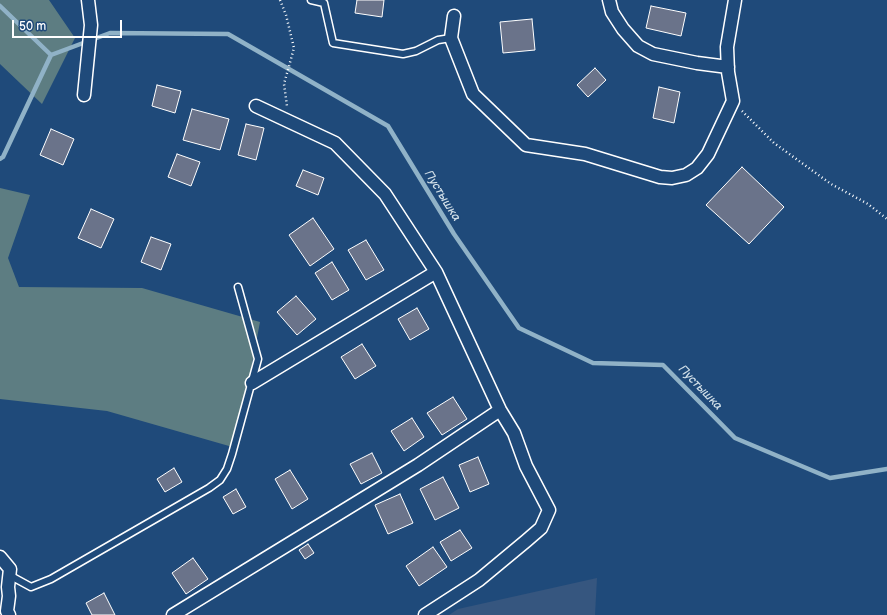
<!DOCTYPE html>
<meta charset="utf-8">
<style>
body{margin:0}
#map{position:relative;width:887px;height:615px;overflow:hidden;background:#1f4a7a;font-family:"Balsamiq Sans",sans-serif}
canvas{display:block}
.scale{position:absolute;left:12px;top:20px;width:110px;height:18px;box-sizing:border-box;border:2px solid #fff;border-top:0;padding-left:5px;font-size:12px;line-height:14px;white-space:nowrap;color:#fff;-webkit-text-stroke:3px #1f4a7a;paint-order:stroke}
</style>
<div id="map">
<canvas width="887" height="615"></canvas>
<div class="scale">50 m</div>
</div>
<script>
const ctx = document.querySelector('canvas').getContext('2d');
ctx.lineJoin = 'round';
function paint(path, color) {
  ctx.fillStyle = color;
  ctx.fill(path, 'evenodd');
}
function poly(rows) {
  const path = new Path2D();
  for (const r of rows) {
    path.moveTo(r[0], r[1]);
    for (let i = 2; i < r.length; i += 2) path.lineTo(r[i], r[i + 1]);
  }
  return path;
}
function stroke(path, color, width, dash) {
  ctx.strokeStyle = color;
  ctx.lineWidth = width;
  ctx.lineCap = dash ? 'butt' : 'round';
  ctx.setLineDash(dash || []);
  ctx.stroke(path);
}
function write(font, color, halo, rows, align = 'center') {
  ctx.font = font + ' "Balsamiq Sans",sans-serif';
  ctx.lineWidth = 3;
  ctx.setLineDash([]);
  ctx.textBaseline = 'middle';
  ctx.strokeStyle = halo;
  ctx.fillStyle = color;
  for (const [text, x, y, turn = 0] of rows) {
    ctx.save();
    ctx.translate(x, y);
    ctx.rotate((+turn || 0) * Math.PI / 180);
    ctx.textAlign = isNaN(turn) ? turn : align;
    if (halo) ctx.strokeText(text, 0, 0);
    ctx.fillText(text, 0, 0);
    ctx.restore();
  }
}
const built = poly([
 [597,578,595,615,449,615,458,609]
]);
const green = poly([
 [0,0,49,0,75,38,42,104,0,64],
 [0,188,30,195,8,258,19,287,142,288,260,322,236,448,107,411,0,399]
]);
const stream = poly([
 [0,6,51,55],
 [0,159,3,157,51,55,110,33,228,34,388,126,454,234,519,328,593,363,663,365,735,438,830,478,887,469]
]);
const building = poly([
 [357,0,384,0,382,17,355,13,357,0],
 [651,6,686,13,681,36,646,28,651,6],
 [532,19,535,50,503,53,500,22,532,19],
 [595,68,606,80,588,97,577,85,595,68],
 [157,85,181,91,175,113,152,106,157,85],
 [659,87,680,92,674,123,653,118,659,87],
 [192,109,229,119,220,150,183,140,192,109],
 [246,124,264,128,256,160,238,155,246,124],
 [51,129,74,139,63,165,40,155,51,129],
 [177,154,200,162,191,186,168,177,177,154],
 [742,167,784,207,749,244,706,205,742,167],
 [303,170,324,178,318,195,296,186,303,170],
 [91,209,114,219,101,248,78,238,91,209],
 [313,218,334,249,310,266,289,235,313,218],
 [151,237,171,244,161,270,141,262,151,237],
 [366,240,384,270,366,280,348,250,366,240],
 [332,262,349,290,332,300,315,273,332,262],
 [296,296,316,319,297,335,277,312,296,296],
 [417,308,429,329,410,340,398,319,417,308],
 [362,344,376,366,355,379,341,357,362,344],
 [453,397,467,419,442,435,427,413,453,397],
 [412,418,424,437,404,451,391,431,412,418],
 [372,453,382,473,361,484,350,464,372,453],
 [478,457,489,484,470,492,459,465,478,457],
 [174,468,182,482,165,492,157,479,174,468],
 [290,470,308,499,292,509,275,479,290,470],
 [443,477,459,508,435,520,420,489,443,477],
 [236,489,246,507,233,514,223,497,236,489],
 [400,494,413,523,388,534,375,505,400,494],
 [460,530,472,548,451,561,440,542,460,530],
 [308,544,314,553,305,559,299,550,308,544],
 [433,547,447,567,419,586,406,566,433,547],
 [193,558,208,579,186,594,172,573,193,558],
 [104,593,115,615,92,615,86,603,104,593]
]);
const path = poly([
 [280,0,286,15,294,48,284,84,287,106],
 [742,111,774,143,831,184,868,204,887,219]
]);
const lane = poly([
 [311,0,324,3,333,43,403,54,416,51,438,40,451,38],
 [9,575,31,587,51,579,209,488,220,480,227,469,232,454,258,359,238,287]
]);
const street = poly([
 [609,0,612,12,623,29,638,46,653,54,697,63,728,67],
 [454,16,451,38,473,94,526,145,585,154,660,177,672,178,686,175,697,168,708,154,733,101,728,72,727,47,735,0],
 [84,95,91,25,88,0],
 [256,106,335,143,385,194,436,272,500,410,514,433,526,466,549,510,541,528,526,541,479,580,425,615],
 [252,383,436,272],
 [0,557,10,569,8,587,9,596,7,611,9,615],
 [173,615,418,465,500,410]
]);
const waterNames = [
 ["Пустышка",442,196,58],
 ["Пустышка",700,388,46]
];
paint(built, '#36567f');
paint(green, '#5d7d82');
stroke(stream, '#90b2c7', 4.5);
paint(building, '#6a738a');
stroke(building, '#fff', 1);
stroke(lane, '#fff', 9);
stroke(street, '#fff', 15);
stroke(path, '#fff', 2.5, [1, 3]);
stroke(lane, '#1f4a7a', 6);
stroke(street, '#1f4a7a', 12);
write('italic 12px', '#d1dfe8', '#1f4a7a', waterNames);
</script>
